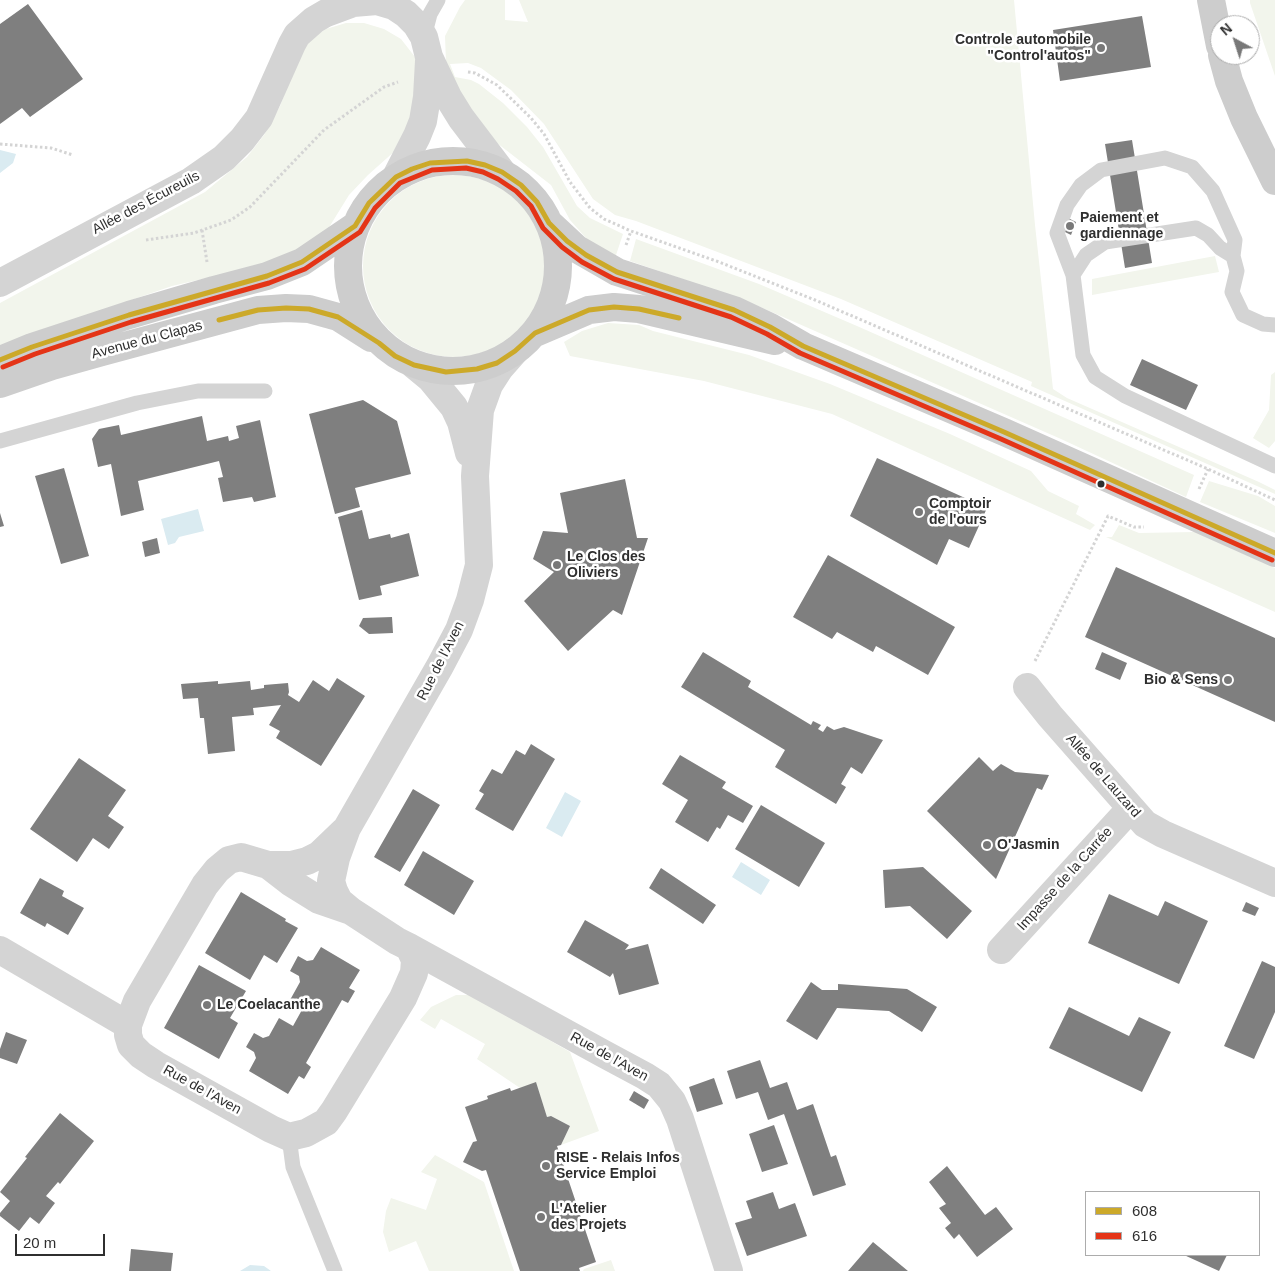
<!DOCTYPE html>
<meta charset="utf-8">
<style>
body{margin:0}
#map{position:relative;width:1275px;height:1271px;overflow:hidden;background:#fff;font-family:Helvetica,sans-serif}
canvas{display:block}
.legend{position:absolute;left:1085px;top:1191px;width:175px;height:65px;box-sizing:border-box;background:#fff;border:1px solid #acacac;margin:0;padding:6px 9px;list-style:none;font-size:15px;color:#2f2f2f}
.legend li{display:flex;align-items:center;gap:10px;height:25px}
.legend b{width:25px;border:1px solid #acacac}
.north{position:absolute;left:1210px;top:15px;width:50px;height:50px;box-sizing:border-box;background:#fff;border:1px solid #acacac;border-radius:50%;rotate:320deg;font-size:14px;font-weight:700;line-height:20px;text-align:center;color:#2f2f2f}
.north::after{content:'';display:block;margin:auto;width:18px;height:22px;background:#787878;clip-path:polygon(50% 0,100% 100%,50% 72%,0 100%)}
.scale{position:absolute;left:15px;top:1234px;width:90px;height:22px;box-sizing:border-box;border:2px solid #2f2f2f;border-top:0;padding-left:6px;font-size:15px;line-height:18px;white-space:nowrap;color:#2f2f2f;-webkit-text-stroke:4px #fff;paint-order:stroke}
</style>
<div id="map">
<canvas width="1275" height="1271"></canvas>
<ul class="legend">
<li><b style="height:6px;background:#cca929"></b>608</li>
<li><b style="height:6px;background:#e43417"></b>616</li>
</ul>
<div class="north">N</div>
<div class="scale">20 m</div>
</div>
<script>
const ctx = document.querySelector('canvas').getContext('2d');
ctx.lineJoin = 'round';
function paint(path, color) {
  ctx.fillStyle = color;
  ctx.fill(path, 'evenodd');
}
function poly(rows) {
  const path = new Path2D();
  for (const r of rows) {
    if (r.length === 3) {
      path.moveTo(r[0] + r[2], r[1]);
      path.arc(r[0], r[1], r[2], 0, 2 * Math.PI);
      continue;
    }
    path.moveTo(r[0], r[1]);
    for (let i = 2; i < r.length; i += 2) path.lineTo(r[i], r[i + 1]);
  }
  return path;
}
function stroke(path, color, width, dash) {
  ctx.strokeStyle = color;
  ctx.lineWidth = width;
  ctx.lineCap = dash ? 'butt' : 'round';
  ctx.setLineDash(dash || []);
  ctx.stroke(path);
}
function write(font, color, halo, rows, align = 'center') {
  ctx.font = font + ' Helvetica,sans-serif';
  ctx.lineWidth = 5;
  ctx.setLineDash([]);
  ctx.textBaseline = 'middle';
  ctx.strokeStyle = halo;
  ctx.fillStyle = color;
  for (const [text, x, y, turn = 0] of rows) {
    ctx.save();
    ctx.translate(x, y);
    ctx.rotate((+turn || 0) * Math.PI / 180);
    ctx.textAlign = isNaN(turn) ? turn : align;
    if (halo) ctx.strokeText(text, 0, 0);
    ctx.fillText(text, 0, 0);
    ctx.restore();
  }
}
const green = poly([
 [465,0,505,0,505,20,528,22,519,0,1014,0,1035,225,1053,389,1067,398,1259,482,1275,490,1275,494,1031,386,1032,382,841,299,636,221,615,215,593,199,544,124,511,90,481,68,468,63,450,64,455,77,471,80,479,84,503,103,527,127,543,147,577,206,590,218,623,234,615,258,594,247,570,220,551,185,497,143,455,91,446,63,445,36,460,7],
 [1250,0,1275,0,1275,76,1250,3],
 [346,23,364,23,384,29,401,39,415,57,422,80,420,102,396,150,368,175,349,195,328,229,289,259,172,286,85,316,0,350,0,303,205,192,247,157,264,135,280,106,302,47,313,37,326,29],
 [454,266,91],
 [636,239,759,284,857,326,1194,475,1186,497,1061,439,749,302,630,261],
 [1215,256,1219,272,1092,295,1092,279],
 [608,323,639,325,653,331,749,355,830,384,950,434,1031,471,1048,491,1079,506,1076,514,1095,525,1090,530,832,414,704,381,570,356,564,342,582,331],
 [1275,372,1275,441,1269,448,1253,438,1269,410,1271,375],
 [1209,481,1258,496,1275,506,1275,533,1200,502],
 [1119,525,1139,533,1195,532,1275,568,1275,612,1106,537,1112,537],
 [456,995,471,995,570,1052,599,1131,561,1145,570,1126,551,1116,547,1117,536,1083,520,1088,477,1059,485,1044,441,1019,435,1029,420,1020,431,1007],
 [435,1155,484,1182,514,1271,429,1271,416,1241,389,1252,383,1232,386,1211,391,1198,426,1210,437,1179,421,1172],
 [611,1260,615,1271,583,1271,584,1269]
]);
const water = poly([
 [0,150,16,154,13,163,0,173],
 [198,509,204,531,179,537,175,543,168,545,161,519],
 [565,792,581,801,562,837,546,828],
 [741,862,770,880,761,895,732,877],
 [250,1265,264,1266,271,1271,240,1271]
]);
const building = poly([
 [28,4,83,79,30,117,22,108,0,124,0,24],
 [1142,16,1151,67,1060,81,1053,30],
 [1132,140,1152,263,1125,268,1105,144],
 [1068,218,1076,222,1071,235,1063,231],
 [1142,359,1198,385,1186,410,1130,385],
 [363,400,397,421,411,474,355,488,360,507,335,514,309,414],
 [202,416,207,441,228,436,229,441,239,438,236,426,260,420,276,497,254,502,252,497,223,502,218,478,223,477,219,461,138,481,144,510,121,516,111,464,98,467,92,439,99,429,119,425,121,435],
 [877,458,987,508,969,548,949,539,937,565,850,516],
 [64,468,89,556,61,564,35,476],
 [625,479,637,538,648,538,622,615,613,610,568,651,524,601,554,572,533,559,543,531,568,533,560,493],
 [362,510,369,539,390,534,391,538,409,533,419,576,380,586,382,595,359,600,338,517],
 [0,513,4,526,0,527],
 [157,538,160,553,145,557,142,542],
 [828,555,955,627,928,675,876,646,873,652,837,632,832,639,793,617],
 [1116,567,1275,638,1275,722,1085,637],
 [392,617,393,633,369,634,359,626,363,618],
 [703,652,751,681,748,687,811,725,813,721,821,725,818,729,823,732,827,726,834,730,844,727,883,740,862,774,851,767,841,784,846,787,836,804,775,767,785,750,681,687],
 [1102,652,1127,663,1120,680,1095,669],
 [337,678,365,696,321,766,276,738,280,731,269,725,281,705,253,708,254,715,232,717,235,751,208,754,204,718,200,718,198,698,183,699,181,684,218,681,218,684,250,681,251,690,264,688,264,685,288,683,289,692,288,695,299,702,313,680,329,691],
 [531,744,555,759,513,831,475,809,484,794,479,791,492,769,502,774,516,750,525,755],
 [680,755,726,782,722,788,753,806,743,823,728,815,720,829,717,827,708,842,675,822,688,800,662,784],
 [979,757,993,771,1001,764,1015,772,1049,775,1042,790,1037,788,996,879,927,811],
 [79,758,126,790,108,816,124,827,109,849,93,838,77,862,30,829],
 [413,789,440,805,400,872,374,857],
 [761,805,825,843,799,887,735,849],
 [423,851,474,881,454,915,404,885],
 [923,867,972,911,947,939,910,906,885,908,883,870],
 [661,868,716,905,703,924,649,888],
 [40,878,64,891,62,896,84,908,68,935,47,923,45,927,20,913],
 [241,892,286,919,285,921,298,928,277,963,264,955,250,980,205,953],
 [1109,894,1158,916,1165,901,1208,921,1179,984,1088,943],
 [1246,902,1259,908,1255,916,1242,911],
 [585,920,629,945,625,950,648,944,659,984,619,995,613,973,610,977,567,952],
 [321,947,360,970,349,988,355,991,348,1003,342,1000,306,1063,311,1067,304,1079,299,1076,288,1094,249,1071,256,1058,254,1052,246,1047,254,1033,263,1038,269,1036,279,1018,293,1026,303,1008,290,1000,300,982,299,976,290,971,298,956,307,961,313,960],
 [1262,961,1275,967,1275,1012,1254,1059,1224,1046],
 [199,965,246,991,230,1018,238,1023,219,1059,164,1028],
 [811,982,822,990,838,990,838,984,907,989,937,1007,922,1032,889,1011,837,1008,817,1040,786,1021],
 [1069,1007,1129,1036,1139,1017,1171,1032,1142,1092,1049,1048],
 [6,1032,27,1040,17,1064,0,1058,0,1049],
 [760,1060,770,1088,787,1082,797,1110,813,1104,831,1157,836,1155,846,1185,813,1196,784,1114,768,1120,758,1092,736,1099,727,1071],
 [714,1078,723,1104,697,1112,689,1087],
 [536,1082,547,1117,551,1116,570,1126,561,1145,557,1146,596,1262,579,1268,580,1271,520,1271,486,1170,482,1171,463,1162,473,1142,477,1141,465,1107,488,1099,487,1096,510,1088,511,1091],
 [634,1091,649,1100,644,1109,629,1100],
 [60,1113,94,1141,60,1184,58,1182,46,1196,55,1203,39,1224,30,1217,19,1231,0,1216,0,1213,10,1201,0,1192,27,1158,25,1157],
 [774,1125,788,1164,762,1172,749,1134],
 [947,1166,985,1215,996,1207,1013,1229,977,1257,959,1234,954,1239,945,1228,951,1223,939,1208,946,1204,929,1182],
 [773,1192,779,1209,795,1203,807,1236,747,1256,735,1223,752,1218,746,1201],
 [873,1242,908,1271,848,1271],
 [131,1249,173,1253,171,1271,129,1271],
 [1184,1255,1227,1255,1219,1271]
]);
const path = poly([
 [468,72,475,73,497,85,531,118,544,134,570,182,590,208,604,219,631,231,719,262,815,300,1208,469,1275,500],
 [0,144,51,148,73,155],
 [202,230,207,262],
 [146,240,194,233,231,220,250,207,324,130,384,87,398,82],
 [626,245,631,231],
 [1199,489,1208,469],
 [1035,661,1108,516,1134,527,1144,527]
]);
const lane = poly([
 [424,37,430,14,438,0],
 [1073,275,1057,233,1067,205,1081,185,1101,170,1165,158,1192,167,1213,191,1235,240,1233,256],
 [1275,325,1263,324,1243,315,1232,292,1237,271,1233,256,1220,248,1208,235,1196,228,1105,242,1086,255,1073,275,1083,355,1095,377,1125,396,1275,466],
 [0,441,137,403,198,391,265,391],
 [289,1137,293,1167,335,1271]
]);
const street = poly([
 [396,177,417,136,423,121,427,97,429,61],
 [0,283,191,181,224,158,242,140,259,118,292,44,297,35,314,20,326,13,353,3,377,1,394,6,406,14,416,24,424,37,429,57,448,97,461,118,502,172],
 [414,365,431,379,454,407,461,422,469,453],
 [1027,687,1050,716,1145,824,1163,834,1275,883],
 [268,865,291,865,307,861,319,855,344,831],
 [351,911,339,901,334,891,331,881,336,858,347,828,440,666,459,630,470,600,479,565,475,476,480,410,489,385,500,368,515,351],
 [409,947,415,960,414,973,403,998,334,1111,326,1122,306,1133,289,1137,271,1129,156,1065,141,1055,131,1045,128,1035,128,1025,137,1001,205,885,217,870,229,860,241,857,268,865,290,882,319,900,351,911,397,941,409,947,604,1054,645,1076,659,1085,672,1101,680,1119,729,1271],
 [0,950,128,1025],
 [1001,950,1130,809]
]);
const secondary = poly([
 [1211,0,1220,46],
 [1222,55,1229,81,1244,118,1275,181],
 [453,266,105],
 [549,223,577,249,617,272,734,310,770,327,803,346,1004,432,1275,553],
 [535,333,589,310,614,307,639,309,775,341],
 [0,360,32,347,129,315,214,290,267,276,302,262,355,226],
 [0,384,52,366,102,352,258,310,286,308,309,309,338,317,371,338]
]);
const bus1 = poly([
 [219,320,258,310,286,308,309,309,338,317,379,343,395,356,414,365,446,372,477,369,497,363,515,351,535,333,589,310,614,307,639,309,679,318],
 [0,360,32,347,129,315,267,276,302,262,355,226,369,203,396,177,412,169,430,163,467,161,485,165,502,172,521,185,537,202,549,223,567,241,586,255,617,272,734,310,770,327,803,346,1004,432,1275,553]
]);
const bus2 = poly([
 [3,367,35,354,131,322,269,283,305,269,360,232,375,208,400,183,432,170,466,168,483,172,498,179,516,191,531,206,543,228,562,247,582,262,614,279,731,317,767,334,800,353,1001,439,1272,560]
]);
const markers = [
 [1101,48,5,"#787878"],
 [1070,226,5,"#787878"],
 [1101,484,4.5,"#2f2f2f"],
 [919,512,5,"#787878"],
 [557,565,5,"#787878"],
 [1228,680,5,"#787878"],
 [987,845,5,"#787878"],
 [207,1005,5,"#787878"],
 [546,1166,5,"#787878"],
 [541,1217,5,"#787878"]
];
const poiNames = [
 ["Controle automobile",1091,40,"right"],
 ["\"Control'autos\"",1091,56,"right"],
 ["Paiement et",1080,218],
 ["gardiennage",1080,234],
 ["Comptoir",929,504],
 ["de l'ours",929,520],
 ["Le Clos des",567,557],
 ["Oliviers",567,573],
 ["Bio & Sens",1218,680,"right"],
 ["O'Jasmin",997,845],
 ["Le Coelacanthe",217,1005],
 ["RISE - Relais Infos",556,1158],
 ["Service Emploi",556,1174],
 ["L'Atelier",551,1209],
 ["des Projets",551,1225]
];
const streetNames = [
 ["Allée des Écureuils",146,203,-28],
 ["Avenue du Clapas",147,340,-15],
 ["Rue de l'Aven",441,661,-63],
 ["Allée de Lauzard",1103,776,49],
 ["Impasse de la Carrée",1065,879,-48],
 ["Rue de l'Aven",609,1057,29],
 ["Rue de l'Aven",202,1090,29]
];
paint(green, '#f2f5ec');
paint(water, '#daebf1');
paint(building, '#7f7f7f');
stroke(path, '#d4d4d4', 3, [2.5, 2.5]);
stroke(lane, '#d4d4d4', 15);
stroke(street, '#d4d4d4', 28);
stroke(secondary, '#cdcdcd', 28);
stroke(bus1, '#cca929', 5);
stroke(bus2, '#e43417', 5);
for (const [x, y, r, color] of markers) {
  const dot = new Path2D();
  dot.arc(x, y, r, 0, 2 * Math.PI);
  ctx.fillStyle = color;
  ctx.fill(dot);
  stroke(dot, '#fff', 2);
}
write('bold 14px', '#2f2f2f', '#fff', poiNames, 'left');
write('14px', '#2f2f2f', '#fff', streetNames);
</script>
